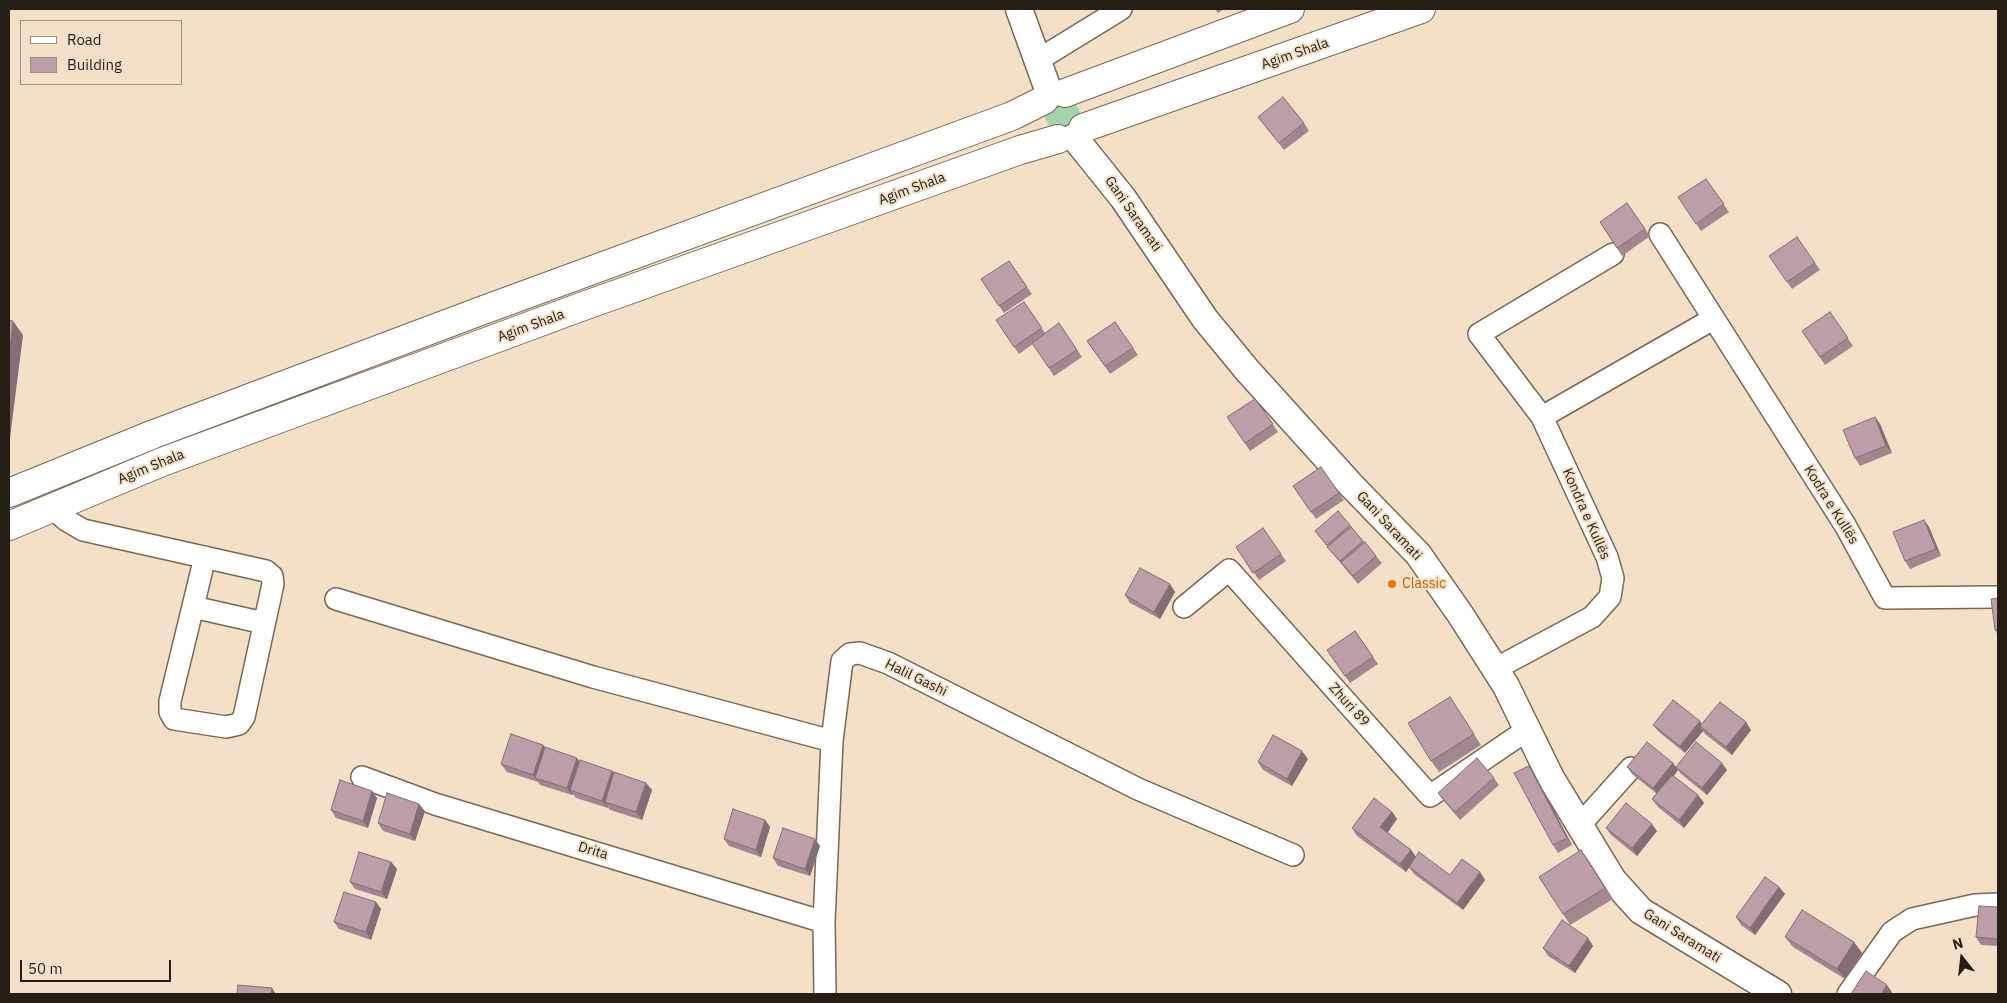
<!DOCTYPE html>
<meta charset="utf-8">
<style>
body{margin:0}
#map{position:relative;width:2007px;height:1003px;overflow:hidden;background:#f4e0c7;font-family:"IBM Plex Sans",sans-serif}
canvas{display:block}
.frame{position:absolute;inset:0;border:10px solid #251e14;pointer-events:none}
.legend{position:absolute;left:20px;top:20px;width:162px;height:65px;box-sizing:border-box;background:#f4e0c7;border:1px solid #a1927f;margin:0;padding:6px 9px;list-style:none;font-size:15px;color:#251e14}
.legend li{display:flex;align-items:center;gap:10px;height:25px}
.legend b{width:25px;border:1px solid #a1927f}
.north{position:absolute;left:1937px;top:933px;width:50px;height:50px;-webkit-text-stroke:4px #f4e0c7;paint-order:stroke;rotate:344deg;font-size:14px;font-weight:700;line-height:20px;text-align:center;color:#251e14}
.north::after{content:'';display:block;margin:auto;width:18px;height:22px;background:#251e14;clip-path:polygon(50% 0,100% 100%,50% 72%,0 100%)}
.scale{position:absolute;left:20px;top:960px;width:151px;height:22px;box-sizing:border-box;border:2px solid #251e14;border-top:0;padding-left:6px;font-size:15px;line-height:18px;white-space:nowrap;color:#251e14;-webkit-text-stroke:4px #f4e0c7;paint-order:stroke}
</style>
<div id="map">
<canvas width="2007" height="1003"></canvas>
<div class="frame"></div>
<ul class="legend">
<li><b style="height:6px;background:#fff"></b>Road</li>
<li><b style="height:14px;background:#bc9da8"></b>Building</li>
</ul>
<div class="north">N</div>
<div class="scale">50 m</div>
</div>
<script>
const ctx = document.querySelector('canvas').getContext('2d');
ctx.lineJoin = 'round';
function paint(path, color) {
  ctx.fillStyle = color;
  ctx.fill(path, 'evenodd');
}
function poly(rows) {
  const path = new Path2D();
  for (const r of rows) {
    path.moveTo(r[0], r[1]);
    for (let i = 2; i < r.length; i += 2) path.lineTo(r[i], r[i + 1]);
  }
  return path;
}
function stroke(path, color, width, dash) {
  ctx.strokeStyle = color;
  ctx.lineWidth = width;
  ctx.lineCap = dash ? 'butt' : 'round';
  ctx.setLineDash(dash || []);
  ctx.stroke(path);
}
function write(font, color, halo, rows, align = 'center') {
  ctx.font = font + ' "IBM Plex Sans",sans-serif';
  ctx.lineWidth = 4;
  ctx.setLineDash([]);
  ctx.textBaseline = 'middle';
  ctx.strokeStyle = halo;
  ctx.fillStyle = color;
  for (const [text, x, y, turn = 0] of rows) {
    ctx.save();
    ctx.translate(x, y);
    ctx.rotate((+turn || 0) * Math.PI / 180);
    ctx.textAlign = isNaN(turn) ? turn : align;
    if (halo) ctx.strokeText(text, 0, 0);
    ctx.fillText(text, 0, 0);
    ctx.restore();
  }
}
const green = poly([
 [1072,100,1079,109,1081,115,1073,131,1051,129,1045,119,1047,108]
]);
const minor = poly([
 [1038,60,1121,9],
 [1660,234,1845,525,1885,598,1998,597],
 [1542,417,1713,319],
 [53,508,66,520,83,530,266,571,272,576,273,584,244,717,239,724,226,727,174,719,170,712,170,701,205,557],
 [336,599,593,677,832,741],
 [193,607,264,623],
 [1184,607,1229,570,1430,796,1527,730],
 [1495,669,1592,617,1610,597,1613,578,1607,557,1542,417,1479,334,1613,254],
 [362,777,435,804,824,922],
 [1579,826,1631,768],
 [825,994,824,922,832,741,842,661,850,654,860,653,888,663,1138,789,1293,855],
 [1848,994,1892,932,1912,919,1975,905,1998,904]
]);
const tertiary = poly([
 [1019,9,1050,95],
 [1074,137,1123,198,1205,319,1247,370,1350,484,1418,554,1460,614,1506,686,1551,778,1613,880,1641,911,1778,994]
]);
const secondary = poly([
 [1065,93,1290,9],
 [1083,128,1421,9],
 [9,493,154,434,478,312,1012,116,1044,100],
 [9,526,162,462,578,308,1020,150,1058,139]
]);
const wall = poly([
 [1215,9,1224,9,1218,13],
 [1258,117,1304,123,1309,131,1284,150],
 [1706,179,1729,212,1701,231,1678,197],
 [1627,203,1650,236,1622,256,1600,222],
 [1797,237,1820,270,1792,289,1769,256],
 [1009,261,1032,294,1004,313,981,279],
 [1024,302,1045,333,1059,323,1082,357,1054,376,1033,344,1019,354,996,320],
 [1830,312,1853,346,1825,365,1802,331],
 [1115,322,1138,355,1110,374,1087,341],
 [1255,399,1278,432,1250,451,1227,417],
 [1875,417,1880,424,1892,453,1860,466,1855,458],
 [1321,467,1344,500,1316,519,1293,486],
 [1924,520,1929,527,1941,556,1910,569,1905,561],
 [1350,525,1364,542,1382,563,1358,584,1333,554,1315,531],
 [1263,528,1286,561,1259,580,1236,547],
 [1170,584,1175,592,1160,619,1130,603,1125,595],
 [1998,598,1998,635,1995,630],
 [1355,631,1378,664,1350,683,1327,650],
 [1457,708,1481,745,1439,772,1431,761],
 [1702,724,1751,730,1732,755,1705,734,1703,731,1685,753,1659,732,1653,725],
 [545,748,580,762,612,771,614,773,646,783,652,790,642,820,610,810,608,807,608,808,576,798,573,794,572,795,540,785,538,782,507,772,501,764],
 [1308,759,1292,786,1263,770,1258,762],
 [1673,763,1678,770,1674,776,1698,795,1704,803,1684,828,1658,807,1652,799,1657,794,1632,774,1627,767],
 [1676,767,1727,770,1707,795,1681,774],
 [1534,773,1572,845,1558,853,1553,845],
 [1494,778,1499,785,1460,820,1443,800,1438,793],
 [372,791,377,798,368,828,336,818,331,810],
 [425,811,415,841,383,831,378,823],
 [1392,812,1397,819,1387,832,1411,850,1416,857,1450,875,1480,872,1485,880,1463,910,1414,874,1409,867,1406,872,1357,836,1352,828],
 [765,820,770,827,761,857,729,846,724,839],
 [1606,828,1657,831,1637,856,1611,835],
 [815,839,820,846,810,876,778,866,773,858],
 [1581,850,1613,899,1570,925,1563,914],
 [391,862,397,869,387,899,355,889,350,882],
 [1779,887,1785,894,1755,935,1741,925,1736,917],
 [376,902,381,909,371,940,339,929,334,922],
 [1998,907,1998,946,1981,945,1976,937],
 [1785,937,1854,942,1862,953,1845,979,1793,947],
 [1588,938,1593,946,1575,973,1548,956,1543,948]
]);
const shadedWall = poly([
 [13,321,23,335,9,446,9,355],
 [1875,417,1880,424,1892,453,1886,446],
 [1924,520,1929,527,1941,556,1936,549],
 [1170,584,1175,592,1160,619,1154,612],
 [1700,721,1705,729,1700,726,1703,731,1685,753,1680,746],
 [1746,722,1751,730,1732,755,1726,747],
 [543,745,548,752,535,778,533,775],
 [1302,751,1308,759,1292,786,1287,779],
 [577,758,582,765,570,790,573,794,572,795,567,788],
 [1673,763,1678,770,1659,795,1653,788],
 [1722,763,1727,770,1707,795,1702,788],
 [1529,766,1534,773,1572,845,1567,838],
 [612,771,617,778,605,802,608,807,608,808,602,801],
 [646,783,652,790,642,820,636,812],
 [372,791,377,798,368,828,363,821],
 [1698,795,1704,803,1684,828,1679,820],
 [419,804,425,811,415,841,410,834],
 [1392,812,1397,819,1386,835,1380,827],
 [765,820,770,827,761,857,756,850],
 [1652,824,1657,831,1637,856,1632,848],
 [815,839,820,846,810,876,805,869],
 [1411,850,1416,857,1406,872,1400,864],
 [1581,850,1589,861,1613,899,1605,888],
 [391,862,397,869,387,899,381,892],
 [1480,872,1485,880,1463,910,1457,903],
 [1779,887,1785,894,1755,935,1750,928],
 [376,902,381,909,371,940,366,932],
 [1588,938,1593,946,1575,973,1569,966],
 [1854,942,1862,953,1845,979,1837,969],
 [1887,985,1892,992,1891,994,1881,994],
 [272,988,276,994,271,994]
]);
const building = poly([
 [1283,97,1304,123,1279,143,1258,117,1283,97],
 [1706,179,1724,204,1696,224,1678,197,1706,179],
 [1627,203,1645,229,1617,248,1600,222,1627,203],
 [1797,237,1815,263,1787,282,1769,256,1797,237],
 [1009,261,1027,287,999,306,981,279,1009,261],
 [1024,302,1042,328,1014,347,996,320,1024,302],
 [1830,312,1848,338,1820,357,1802,331,1830,312],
 [9,320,13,321,9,355,9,320],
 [1115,322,1133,348,1105,366,1087,341,1115,322],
 [1059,323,1077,350,1049,368,1032,343,1059,323],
 [1255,399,1273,424,1245,443,1227,417,1255,399],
 [1875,417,1886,446,1855,458,1843,430,1875,417],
 [1321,467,1339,493,1311,512,1293,486,1321,467],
 [1338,511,1350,525,1327,545,1315,531,1338,511],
 [1924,520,1936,549,1905,561,1893,532,1924,520],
 [1351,527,1363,541,1340,561,1327,547,1351,527],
 [1263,528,1281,554,1253,573,1236,547,1263,528],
 [1365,542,1376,556,1353,576,1341,562,1365,542],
 [1140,568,1170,584,1154,612,1125,595,1140,568],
 [1998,598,1998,630,1995,630,1991,599,1998,598],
 [1355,631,1373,657,1345,676,1327,650,1355,631],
 [1450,697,1474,734,1431,761,1408,723,1450,697],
 [1673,700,1700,721,1680,746,1653,725,1673,700],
 [1720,702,1746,722,1726,747,1700,726,1720,702],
 [511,734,543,745,533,775,501,764,511,734],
 [1273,735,1302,751,1287,779,1258,762,1273,735],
 [1647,742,1673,763,1653,788,1627,767,1647,742],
 [1696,742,1722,763,1702,788,1676,767,1696,742],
 [545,747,577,758,567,788,535,778,545,747],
 [1477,758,1494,778,1455,812,1438,793,1477,758],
 [580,760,612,771,602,801,570,790,580,760],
 [1529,766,1567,838,1553,845,1514,773,1529,766],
 [614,772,646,783,636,812,605,802,614,772],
 [1672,775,1698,795,1679,820,1652,799,1672,775],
 [340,780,372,791,363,821,331,810,340,780],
 [387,793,419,804,410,834,378,823,387,793],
 [1374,798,1392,812,1380,827,1411,850,1400,864,1352,828,1374,798],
 [1626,803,1652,824,1632,848,1606,828,1626,803],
 [733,809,765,820,756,850,724,839,733,809],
 [783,828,815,839,805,869,773,858,783,828],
 [1581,850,1605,888,1563,914,1539,877,1581,850],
 [359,852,391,862,381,892,350,882,359,852],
 [1419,852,1450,875,1462,859,1480,872,1457,903,1409,867,1419,852],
 [1765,877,1779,887,1750,928,1736,917,1765,877],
 [344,892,376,902,366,932,334,922,344,892],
 [1979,906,1998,907,1998,939,1976,937,1979,906],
 [1802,910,1854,942,1837,969,1785,937,1802,910],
 [1562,920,1588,938,1569,966,1543,948,1562,920],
 [1866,971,1887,985,1881,994,1851,994,1866,971],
 [238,985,272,988,271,994,237,994,238,985]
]);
const markers = [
 [1392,584,5,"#e8710a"]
];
const streetNames = [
 ["Agim Shala",1295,54,-19],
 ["Agim Shala",912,189,-20],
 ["Gani Saramati",1133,214,55],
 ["Agim Shala",531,326,-20],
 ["Agim Shala",151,467,-22],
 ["Kodra e Kullës",1831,505,58],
 ["Kondra e Kullës",1586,514,66],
 ["Gani Saramati",1389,526,47],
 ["Halil Gashi",916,678,26],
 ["Zhuri 89",1349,705,48],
 ["Drita",593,851,17],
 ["Gani Saramati",1682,936,32]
];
const foodNames = [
 ["Classic",1402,584]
];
paint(green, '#a4d5b0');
stroke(minor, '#796852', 24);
stroke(tertiary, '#796852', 29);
stroke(secondary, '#796852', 30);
stroke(minor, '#fff', 21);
stroke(tertiary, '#fff', 26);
stroke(secondary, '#fff', 28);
paint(wall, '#a28790');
paint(shadedWall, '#846e76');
paint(building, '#bc9da8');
stroke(building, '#846e76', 1);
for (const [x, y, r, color] of markers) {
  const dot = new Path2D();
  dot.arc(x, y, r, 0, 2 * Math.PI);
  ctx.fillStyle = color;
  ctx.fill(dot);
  stroke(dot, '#f4e0c7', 2);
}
write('14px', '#251e14', '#f4e0c7', streetNames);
write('14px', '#c56008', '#f4e0c7', foodNames, 'left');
</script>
